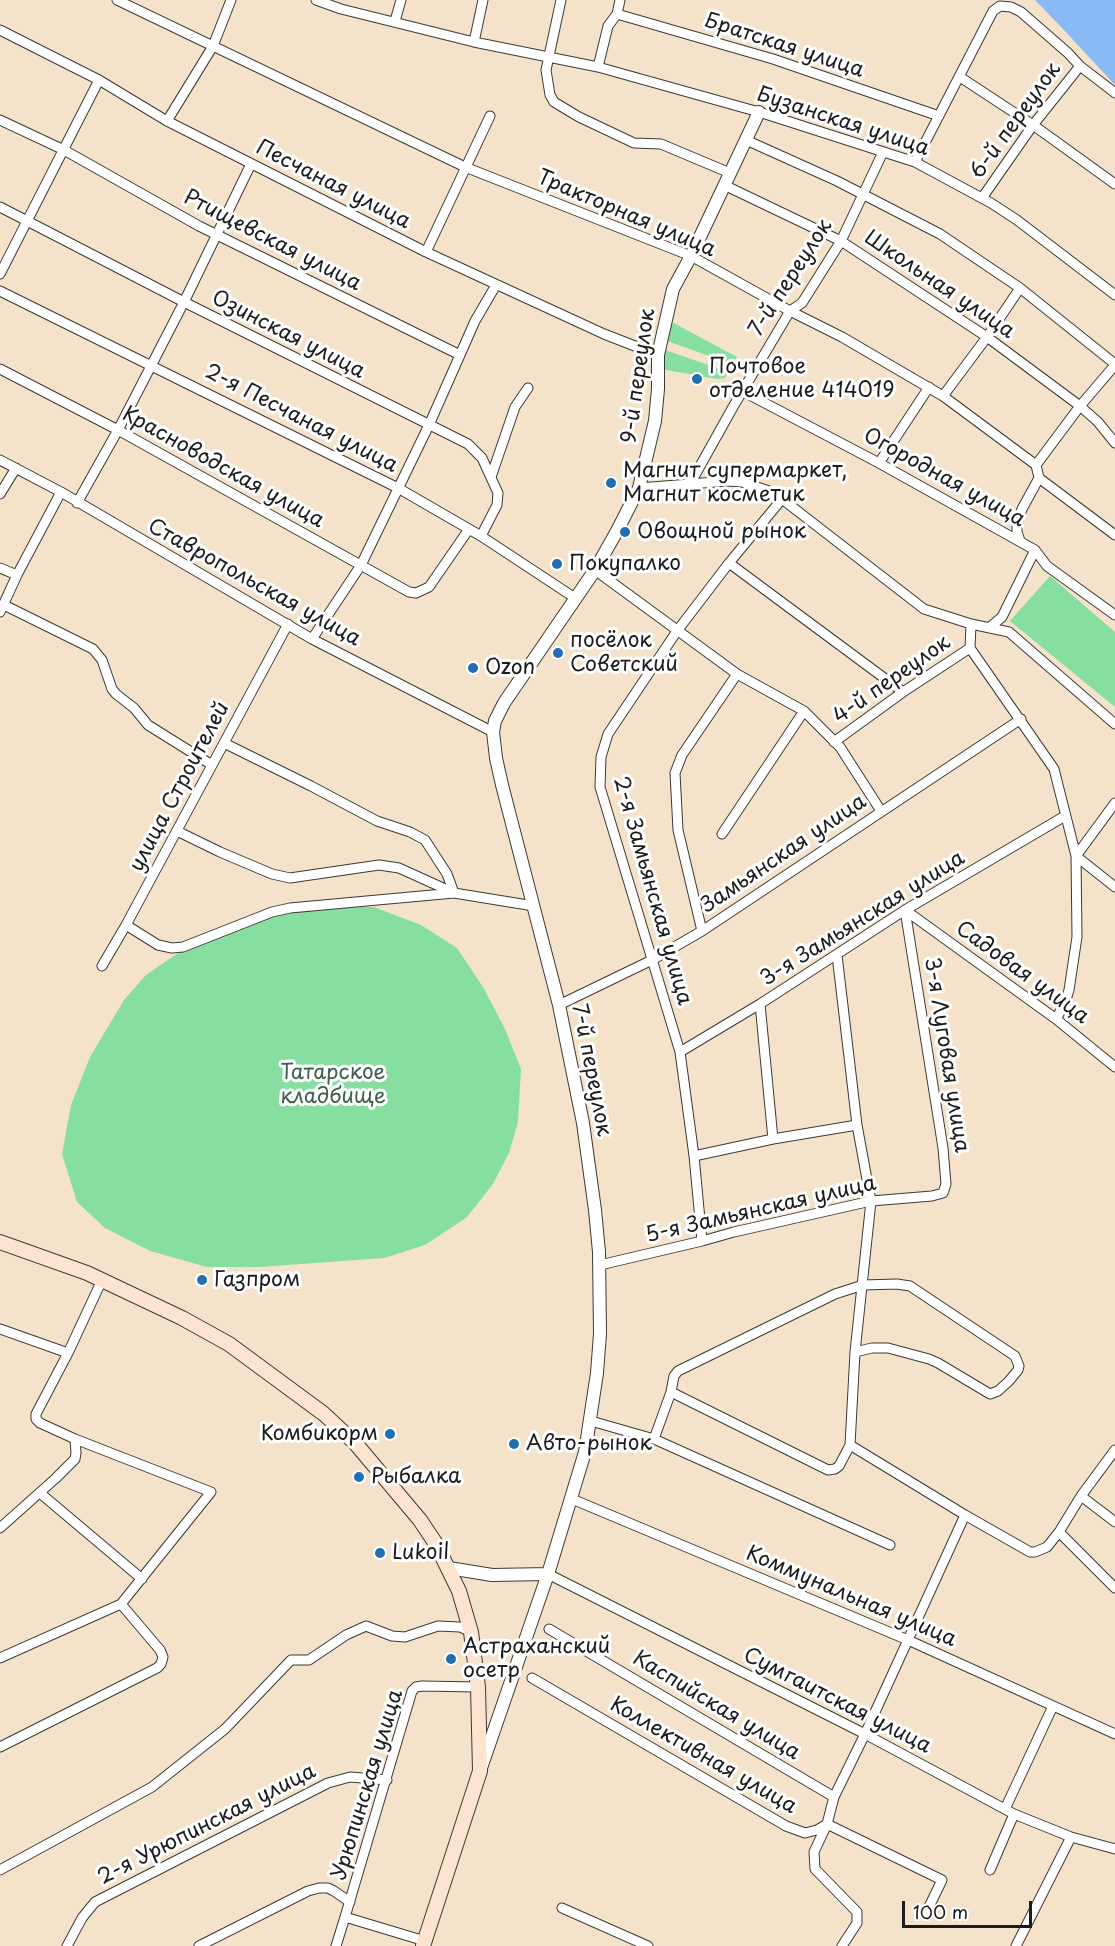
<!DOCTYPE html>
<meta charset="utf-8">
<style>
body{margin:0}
#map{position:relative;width:1115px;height:1946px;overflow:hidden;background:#f4e3ca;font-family:"Playpen Sans",sans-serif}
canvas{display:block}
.scale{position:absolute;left:902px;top:1901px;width:130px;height:27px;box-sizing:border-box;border:3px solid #1c1c1c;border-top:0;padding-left:8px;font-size:18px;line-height:21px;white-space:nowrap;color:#1c1c1c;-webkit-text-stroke:4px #fff;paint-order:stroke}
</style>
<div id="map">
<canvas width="1115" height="1946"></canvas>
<div class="scale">100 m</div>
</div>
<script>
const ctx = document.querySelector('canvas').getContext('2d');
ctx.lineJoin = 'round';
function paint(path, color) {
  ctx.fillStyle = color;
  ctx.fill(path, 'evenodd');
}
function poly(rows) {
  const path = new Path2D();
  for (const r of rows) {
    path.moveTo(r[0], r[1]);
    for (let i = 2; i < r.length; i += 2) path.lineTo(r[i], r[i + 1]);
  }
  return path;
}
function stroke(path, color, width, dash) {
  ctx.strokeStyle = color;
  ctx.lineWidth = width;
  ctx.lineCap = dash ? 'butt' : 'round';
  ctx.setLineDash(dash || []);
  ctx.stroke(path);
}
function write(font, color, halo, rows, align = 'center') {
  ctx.font = font + ' "Playpen Sans",sans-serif';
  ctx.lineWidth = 6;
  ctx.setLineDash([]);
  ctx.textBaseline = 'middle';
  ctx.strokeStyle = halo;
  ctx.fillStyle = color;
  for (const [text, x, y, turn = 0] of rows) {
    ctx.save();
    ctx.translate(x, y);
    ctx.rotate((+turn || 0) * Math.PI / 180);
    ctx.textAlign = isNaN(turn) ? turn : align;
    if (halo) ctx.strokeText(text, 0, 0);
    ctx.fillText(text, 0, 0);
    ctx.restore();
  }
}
const green = poly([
 [668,320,737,357,732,364,664,340],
 [662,349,729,372,725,378,717,379,656,368],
 [1050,576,1115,632,1115,707,1010,621],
 [335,907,374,907,421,925,457,948,483,987,505,1029,521,1069,518,1122,509,1153,493,1184,467,1217,425,1245,384,1258,260,1267,207,1267,150,1251,105,1228,77,1202,62,1154,71,1105,90,1057,124,1000,146,975,178,953,230,931,286,913]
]);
const water = poly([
 [1035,0,1115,0,1115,85,1062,28]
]);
const minor = poly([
 [117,0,465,167,691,256,790,311,842,337,943,396,1036,465,1039,478,1115,535],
 [316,0,341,9,474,42,598,67,759,112,915,162,991,203,1017,220,1115,295],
 [561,0,546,70,550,95,554,102,579,117,634,143,661,144,730,173],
 [617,14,773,59,939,116],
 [395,21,401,0],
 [0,30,99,80,167,121,426,252,604,334,658,355],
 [474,42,483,0],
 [598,67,608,26,617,14,620,0],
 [960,77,1033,125,1115,184],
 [0,120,64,150,199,226,460,355,475,321,496,285],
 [167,121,213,46,231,0],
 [746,140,837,181,940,234,1020,288,1115,364],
 [915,162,993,11,1000,6,1011,7,1021,12,1068,53,1080,66,1115,93],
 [724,185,841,241,987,337,1080,406,1098,422,1115,443],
 [982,198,1033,125,1080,66],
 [0,207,184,302,468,444,482,458,498,493,497,505,481,536],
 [426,252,490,116],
 [0,274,99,80],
 [0,291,398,488,481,536,575,598],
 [0,369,118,430,409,592,416,593,429,587,469,529],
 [742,391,879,463,1026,545,1035,550,1047,566,1115,615],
 [943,396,987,337,1020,288],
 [0,460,61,492,312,639,493,732],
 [879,463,929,387],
 [1036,465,1080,406,1115,365],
 [491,477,515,407,528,388],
 [690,484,733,407,790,311,802,303,841,241,883,152],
 [639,488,728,481,742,482,769,491,782,499,924,609,971,624,1009,632,1115,724],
 [0,494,16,468],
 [77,503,118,430,184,302,251,164],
 [1020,541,1017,532,1017,524,1022,509,1039,478],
 [729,563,903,692],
 [0,568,17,575],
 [595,570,737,674,804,711,840,747,881,811],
 [4,605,93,649,102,660,112,689,116,694,134,708,148,725,212,765],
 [0,612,17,575,61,492],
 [971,624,970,648,1054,769,1076,856,1115,887],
 [989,628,1002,617,1035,550],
 [312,639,361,565,429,425,460,355],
 [834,742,903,692,970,648],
 [224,743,311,786,377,821,410,832,425,840,447,874,454,893],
 [177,831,220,852,272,874,290,878,379,865,399,868,452,892],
 [722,834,804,711],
 [905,910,1056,1019,1115,1067],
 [126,925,158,945,172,948,183,947,272,912,290,908,454,893,534,906],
 [702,931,678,830,675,773,682,755,737,674],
 [837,955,857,1125,871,1201,855,1352,850,1445],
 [102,966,126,925,288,624],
 [760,1004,773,1139],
 [559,1005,652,960,702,931,1021,719],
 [1056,1019,1065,1003,1069,990,1077,937,1076,856,1115,803],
 [680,1052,760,1004,905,910,1065,816],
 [694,1156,773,1139,857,1125],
 [702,1241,694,1156,680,1052,600,787,601,757,608,734,677,631,729,563,782,499],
 [600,1265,702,1241,734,1232,871,1201,932,1196,943,1193,946,1184,943,1148,905,910],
 [0,1329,68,1353],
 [671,1392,674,1376,678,1371,835,1294,863,1285,897,1284,910,1286,1015,1356,1019,1366,1018,1370,1009,1381,998,1391,990,1394,938,1363,929,1359,888,1348,872,1348,855,1352],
 [591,1421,654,1439,890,1545],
 [654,1439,671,1392,828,1470,835,1469,839,1466,850,1445,965,1515,1030,1552,1035,1552,1047,1547,1059,1532,1081,1496,1115,1450],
 [40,1493,142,1579],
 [1081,1496,1115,1522],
 [572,1499,908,1640,1115,1734],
 [0,1528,56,1478,75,1459,76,1453,75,1439,40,1423,36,1419,36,1414,68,1353,102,1280],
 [1059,1532,1115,1588],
 [548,1574,865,1734,1014,1814,1071,1837,1115,1849],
 [549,1629,834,1797],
 [0,1658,121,1604,211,1492,75,1439],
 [532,1678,786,1826,805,1833,817,1830,827,1824],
 [0,1747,157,1668,161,1664,163,1657,160,1650,121,1604],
 [1005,1809,1053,1706],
 [827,1824,942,1880,926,1913],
 [0,1870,152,1787,225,1729,291,1660,309,1660,346,1635,366,1626,392,1636,405,1637,438,1626,460,1627,471,1632],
 [990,1870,1014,1814],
 [562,1908,648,1946],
 [345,1917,412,1691,416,1687,422,1686,478,1687],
 [67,1946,82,1918,95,1902,328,1783,350,1777,387,1780],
 [199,1946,308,1891,319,1888,328,1888,334,1891,350,1902],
 [336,1946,345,1917,425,1941],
 [842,1946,857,1923,857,1912,815,1869,814,1852,827,1824,834,1797,865,1734,965,1515],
 [1016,1946,1071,1837]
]);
const tertiary = poly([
 [449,1568,492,1575,548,1574],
 [481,1768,548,1574,585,1452,597,1373,600,1334,599,1252,595,1210,583,1123,559,1005,502,785,496,758,493,732,495,721,504,703,595,570,617,531,639,488,655,421,658,389,658,355,673,289,691,256,759,112]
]);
const secondary = poly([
 [0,1242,87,1273,182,1318,229,1344,324,1414,356,1444,420,1520,436,1544,459,1591,471,1632,478,1687,480,1771,423,1946]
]);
const markers = [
 [697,379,6,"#1f6fb2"],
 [611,483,6,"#1f6fb2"],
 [625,532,6,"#1f6fb2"],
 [557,564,6,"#1f6fb2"],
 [558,653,6,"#1f6fb2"],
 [473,668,6,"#1f6fb2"],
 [202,1280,6,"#1f6fb2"],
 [390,1434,6,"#1f6fb2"],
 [514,1444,6,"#1f6fb2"],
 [359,1477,6,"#1f6fb2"],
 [380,1553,6,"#1f6fb2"],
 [451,1659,6,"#1f6fb2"]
];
const streetNames = [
 ["Братская улица",784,46,18],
 ["6-й переулок",1016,121,-54],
 ["Бузанская улица",843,122,18],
 ["Песчаная улица",333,185,27],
 ["Тракторная улица",626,214,23],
 ["Ртищевская улица",272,241,27],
 ["7-й переулок",791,278,-57],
 ["Школьная улица",939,285,34],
 ["Озинская улица",288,335,27],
 ["9-й переулок",639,376,-82],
 ["2-я Песчаная улица",301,419,27],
 ["Красноводская улица",223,468,29],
 ["Огородная улица",944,478,29],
 ["Ставропольская улица",254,583,29],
 ["4-й переулок",892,680,-35],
 ["улица Строителей",180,787,-62],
 ["Замьянская улица",784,854,-34],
 ["2-я Замьянская улица",652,891,74],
 ["3-я Замьянская улица",863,919,-32],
 ["Садовая улица",1022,973,36],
 ["3-я Луговая улица",946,1055,81],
 ["7-й переулок",591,1070,79],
 ["5-я Замьянская улица",761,1210,-13],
 ["Коммунальная улица",851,1597,23],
 ["Сумгаитская улица",837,1701,27],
 ["Каспийская улица",716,1706,31],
 ["Коллективная улица",703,1756,30],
 ["Урюпинская улица",368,1785,-73],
 ["2-я Урюпинская улица",207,1825,-27]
];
const poiNames = [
 ["Почтовое",709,367],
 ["отделение 414019",709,391],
 ["Магнит супермаркет,",623,471],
 ["Магнит косметик",623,495],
 ["Овощной рынок",637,532],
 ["Покупалко",569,564],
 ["посёлок",570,641],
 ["Советский",570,665],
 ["Ozon",485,668],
 ["Газпром",214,1280],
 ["Комбикорм",378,1434,"right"],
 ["Авто-рынок",526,1444],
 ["Рыбалка",371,1477],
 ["Lukoil",392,1553],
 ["Астраханский",463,1647],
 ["осетр",463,1671]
];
const parkNames = [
 ["Татарское",333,1073],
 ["кладбище",333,1097]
];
paint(green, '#87dea1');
paint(water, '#8abaf6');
stroke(minor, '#3c3a36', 11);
stroke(tertiary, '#3c3a36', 14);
stroke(secondary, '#3c3a36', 16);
stroke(minor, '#fff', 9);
stroke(tertiary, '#fff', 12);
stroke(secondary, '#fde4d0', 14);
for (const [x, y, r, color] of markers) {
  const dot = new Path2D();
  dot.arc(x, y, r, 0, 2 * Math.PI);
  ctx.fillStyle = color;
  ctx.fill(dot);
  stroke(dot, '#fff', 2);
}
write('21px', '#1c1c1c', '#fff', streetNames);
write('21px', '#1c1c1c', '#fff', poiNames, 'left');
write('21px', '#41604b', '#fff', parkNames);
</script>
